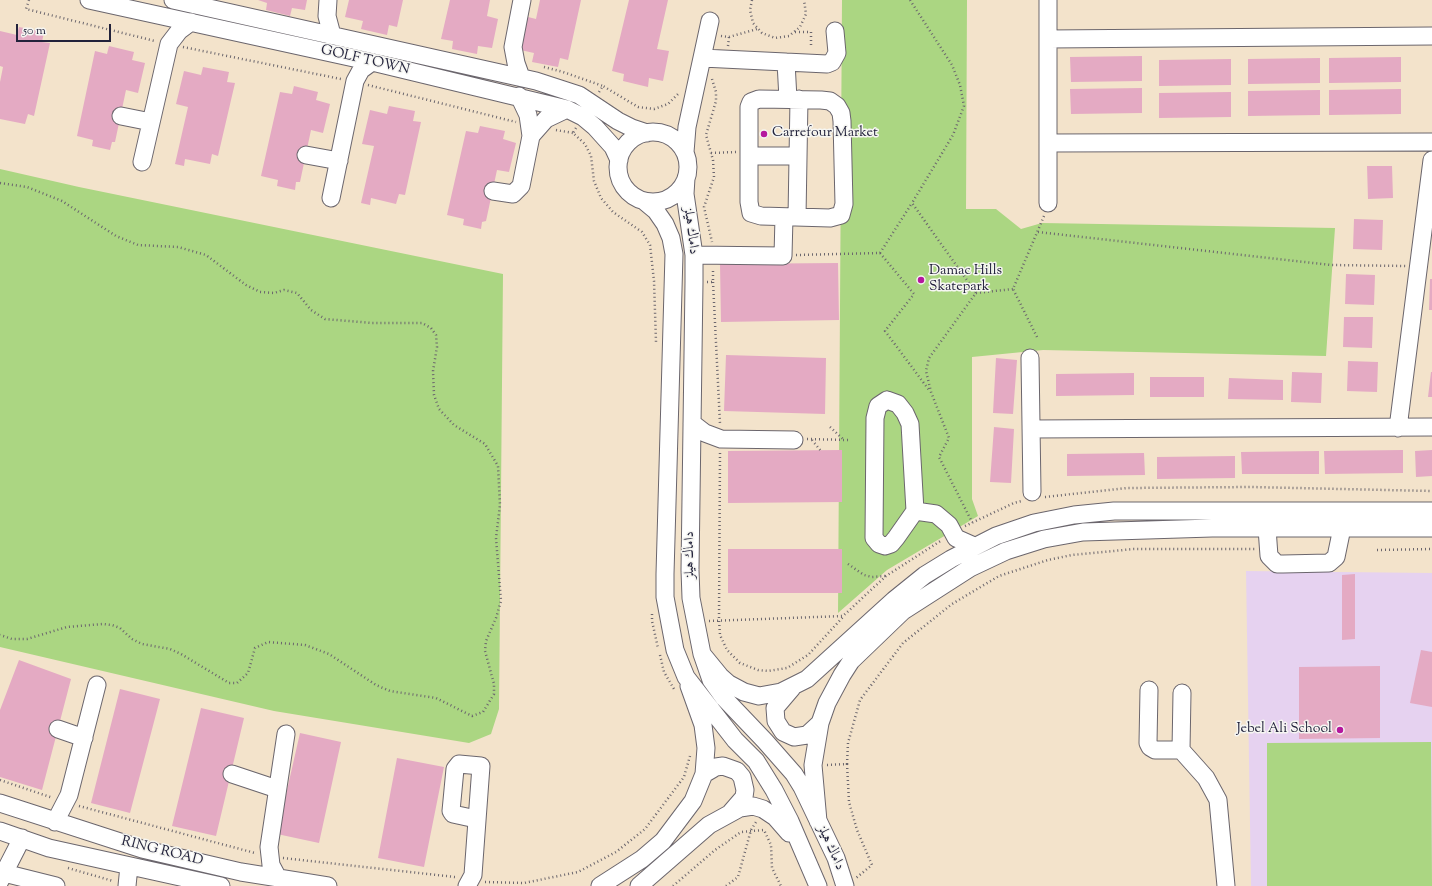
<!DOCTYPE html>
<meta charset="utf-8">
<style>
body{margin:0}
#map{position:relative;width:1432px;height:886px;overflow:hidden;background:#f3e3cb;font-family:"Sorts Mill Goudy",serif}
canvas{display:block}
.scale{position:absolute;left:16px;top:24px;width:95px;height:18px;box-sizing:border-box;border:2px solid #22223b;border-top:0;padding-left:5px;font-size:12px;line-height:14px;white-space:nowrap;color:#22223b;-webkit-text-stroke:3px #f6f6f2;paint-order:stroke}
</style>
<div id="map">
<canvas width="1432" height="886"></canvas>
<div class="scale">50 m</div>
</div>
<script>
const ctx = document.querySelector('canvas').getContext('2d');
ctx.lineJoin = 'round';
function paint(path, color) {
  ctx.fillStyle = color;
  ctx.fill(path, 'evenodd');
}
function poly(rows) {
  const path = new Path2D();
  for (const r of rows) {
    if (r.length === 3) {
      path.moveTo(r[0] + r[2], r[1]);
      path.arc(r[0], r[1], r[2], 0, 2 * Math.PI);
      continue;
    }
    path.moveTo(r[0], r[1]);
    for (let i = 2; i < r.length; i += 2) path.lineTo(r[i], r[i + 1]);
  }
  return path;
}
function stroke(path, color, width, dash) {
  ctx.strokeStyle = color;
  ctx.lineWidth = width;
  ctx.lineCap = dash ? 'butt' : 'round';
  ctx.setLineDash(dash || []);
  ctx.stroke(path);
}
function write(font, color, halo, rows, align = 'center') {
  ctx.font = font + ' "Sorts Mill Goudy",Amiri,serif';
  ctx.lineWidth = 3;
  ctx.setLineDash([]);
  ctx.textBaseline = 'middle';
  ctx.strokeStyle = halo;
  ctx.fillStyle = color;
  for (const [text, x, y, turn = 0] of rows) {
    ctx.save();
    ctx.translate(x, y);
    ctx.rotate((+turn || 0) * Math.PI / 180);
    ctx.textAlign = isNaN(turn) ? turn : align;
    if (halo) ctx.strokeText(text, 0, 0);
    ctx.fillText(text, 0, 0);
    ctx.restore();
  }
}
const built = poly([
 [1246,571,1432,573,1432,886,1251,886]
]);
const green = poly([
 [842,0,967,0,966,209,996,209,1021,229,1042,223,1335,228,1326,356,1043,350,972,357,972,499,978,516,887,570,838,613],
 [0,169,79,187,503,274,499,709,491,734,469,743,274,711,0,647],
 [1431,742,1432,886,1267,886,1267,743]
]);
const building = poly([
 [258,0,307,0,305,10,292,8,290,16,266,10,267,3],
 [349,0,403,0,397,27,389,25,387,35,361,29,363,21,345,17],
 [450,0,490,0,487,16,498,19,492,48,478,46,477,54,452,49,453,41,441,39],
 [540,0,581,0,568,60,560,58,558,67,532,62,534,53,516,49,524,16,536,19],
 [629,0,668,0,657,49,669,51,663,81,649,78,648,87,623,81,624,74,612,71],
 [19,27,44,32,42,42,50,43,34,116,28,114,25,124,0,119,0,82,3,67,0,66,0,31,17,35],
 [109,46,134,52,132,60,145,63,138,93,126,90,115,142,112,142,110,150,92,146,93,140,77,136,95,51,107,54],
 [1142,56,1142,81,1071,82,1070,57],
 [1401,57,1401,82,1329,83,1329,58],
 [1320,58,1320,83,1248,84,1248,59],
 [1231,59,1231,85,1159,86,1159,60],
 [203,67,229,72,227,82,235,83,218,156,212,154,210,164,185,159,184,166,175,164,188,107,176,104,184,71,201,75],
 [294,86,318,92,316,100,330,104,323,133,311,130,300,182,296,182,295,190,277,186,278,180,261,176,280,92,292,94],
 [1142,88,1142,113,1071,114,1070,89],
 [1401,89,1401,114,1329,115,1329,90],
 [1320,90,1320,115,1248,116,1248,91],
 [1231,92,1231,117,1159,118,1159,93],
 [389,106,415,111,413,121,421,122,405,195,399,194,396,204,371,198,370,205,361,203,374,146,362,144,370,110,387,114],
 [480,126,505,131,503,139,516,143,509,172,497,170,486,221,482,222,481,229,463,225,464,219,447,215,466,131,478,133],
 [1367,166,1392,166,1393,198,1368,199],
 [1354,219,1383,220,1382,250,1353,249],
 [838,263,839,320,721,322,720,264],
 [1346,274,1375,275,1374,305,1345,304],
 [1430,279,1432,279,1432,310,1429,310],
 [1344,317,1373,317,1372,348,1343,347],
 [726,355,826,358,825,414,724,411],
 [996,358,1017,360,1013,414,993,413],
 [1348,361,1378,362,1377,392,1347,391],
 [1292,372,1322,373,1321,403,1291,402],
 [1431,372,1432,372,1432,397,1428,397],
 [1134,373,1134,395,1056,396,1056,374],
 [1150,377,1204,377,1204,397,1150,397],
 [1229,378,1283,380,1283,400,1228,399],
 [994,427,1014,429,1011,483,990,482],
 [842,450,842,502,728,503,728,451],
 [1403,450,1403,473,1325,474,1324,451],
 [1432,450,1432,476,1416,477,1415,451],
 [1319,451,1319,474,1242,474,1241,452],
 [1144,453,1145,475,1067,476,1067,454],
 [1235,456,1235,478,1157,479,1157,457],
 [728,549,842,549,842,593,728,593],
 [1355,574,1355,639,1342,640,1342,575],
 [1421,650,1432,652,1432,707,1410,703],
 [19,660,71,679,42,790,0,777,0,710],
 [1380,666,1380,738,1299,739,1299,667],
 [120,689,160,699,130,813,91,803],
 [201,708,244,718,216,836,172,826],
 [300,733,341,742,319,843,277,834],
 [397,758,444,767,424,867,378,858]
]);
const path = poly([
 [29,0,26,9,155,41],
 [752,0,750,10,753,23,762,33,775,38,789,36,800,27,806,14,804,0],
 [910,0,952,65,960,85,964,106,953,135,912,203,976,293,929,358,926,371,931,392,949,438,939,457,972,522],
 [795,32,811,32,811,48],
 [721,36,729,37,757,29],
 [728,46,729,37],
 [183,47,341,79],
 [544,67,563,72,603,86],
 [712,79,716,92,716,101,706,135,713,160,714,177,704,207,712,242],
 [368,85,516,122],
 [599,92,603,86,638,107,654,109,668,104,679,93],
 [576,128,573,133,585,144,591,156,594,181,601,198,613,212,642,232,650,245,654,281,656,342],
 [556,130,573,133],
 [711,153,736,152],
 [0,183,27,187,62,201,116,236,138,245,178,247,206,255,246,285,260,292,274,293,284,290,297,293,311,310,325,319,372,323,422,323,431,328,436,335,437,347,433,371,434,395,439,409,454,425,485,444,498,466,500,505,496,538,501,601,496,618,486,641,485,651,494,684,494,694,483,712,472,716,436,698,390,691,376,685,329,654,305,645,268,642,255,648,248,673,237,683,229,683,181,654,170,649,142,644,132,639,120,628,112,625,103,624,67,627,27,639,12,639,0,635],
 [1038,232,1331,265,1406,266],
 [880,253,914,294,885,331,929,390],
 [796,255,880,253,912,203],
 [707,282,713,282,713,269],
 [713,282,720,424],
 [976,293,1013,289],
 [1037,337,1013,289,1044,216],
 [830,427,843,439],
 [807,439,848,440],
 [812,440,821,451],
 [720,453,719,620,720,635,727,650,740,663,758,670,768,671,787,668,808,655,843,617],
 [1045,497,1127,488,1251,487,1432,491],
 [965,526,1014,503,1022,501],
 [1377,550,1432,549],
 [848,564,864,575,872,577,886,576],
 [652,614,652,621,658,648],
 [709,621,843,616,886,576,942,540],
 [660,655,664,672,674,689],
 [847,764,849,802,857,830,872,865,856,878],
 [827,765,847,764,848,743,860,700,903,643,952,604,999,576,1048,560,1072,555,1134,549,1255,549],
 [0,780,53,798],
 [79,806,255,853],
 [283,858,455,877],
 [68,868,113,881],
 [485,882,524,883,578,872,616,852,645,829,684,777,690,756],
 [673,886,715,850,741,832,764,830,771,845,772,868,781,886],
 [726,886,738,877,751,830,756,822]
]);
const minor = poly([
 [89,0,372,62,567,109,583,117,595,127,613,147,619,160],
 [173,0,536,81,579,95,618,121,632,128,647,133],
 [328,0,327,16,332,35],
 [1048,39,1432,36],
 [702,58,827,64,832,62,837,53,835,31],
 [786,62,788,99],
 [521,77,516,63,513,47,522,0],
 [759,99,821,100,830,101,837,106,841,113,842,121,844,204,841,215,830,218,761,216,751,213,749,202,749,107,751,102,759,99],
 [121,116,151,122],
 [653,167,35],
 [531,136,546,119,567,109],
 [1048,143,1432,142],
 [685,152,687,127,710,21],
 [306,155,339,161],
 [749,156,798,156],
 [142,162,169,44,179,31,191,22],
 [686,178,685,194,694,255,694,282,690,570,691,598,702,654,711,680,724,698,765,741,794,774,802,787,836,858,845,886],
 [493,191,513,194,521,186,531,136,528,115,519,96],
 [331,198,355,81,361,70,372,62],
 [644,201,656,211,665,224,671,238,674,254,665,574,665,597,675,650,686,677,735,740,756,761,774,790,790,821,818,886],
 [1048,203,1048,0],
 [797,217,799,99],
 [694,255,783,256,784,217],
 [1030,358,1032,492],
 [887,400,898,404,905,413,910,424,915,511,896,538,891,544,885,546,879,544,874,538,875,418,878,406,887,400],
 [692,423,705,433,721,439,794,440],
 [1398,428,1432,160],
 [1031,429,1432,427],
 [915,511,936,514,949,525,956,538,974,546],
 [1267,528,1269,556,1277,564,1283,564,1329,563,1336,557,1342,528],
 [702,654,720,676,729,684,744,692,759,696,781,692,807,679,894,600,925,575,951,559,996,536,1034,523,1074,515,1114,511,1432,511],
 [792,688,775,708,776,721,783,732,794,737,807,735,820,723],
 [1149,690,1148,743,1150,747,1155,750,1181,750,1206,778,1218,800,1226,886],
 [58,729,84,738],
 [1181,750,1182,693],
 [232,774,277,789],
 [704,774,716,767,723,766,737,771,742,777,745,790,744,797,731,812],
 [0,803,142,849,241,872,328,886],
 [818,821,813,765,820,723,827,703,842,675,851,661,903,611,970,568,1006,551,1044,539,1083,532,1212,528,1432,528],
 [55,822,69,795,97,685],
 [0,831,49,848,221,886],
 [4,873,56,886],
 [278,878,271,865,269,847,286,734],
 [0,881,22,838],
 [127,886,129,866],
 [467,886,473,875,481,766,459,764,455,769,451,811,453,814,476,819],
 [600,886,642,859,663,841,693,801,704,774,706,748,703,725,689,686],
 [639,886,709,825,740,808,753,806,763,809,775,817,789,833]
]);
const markers = [
 [764,134,4,"#b5179e"],
 [921,280,4,"#b5179e"],
 [1340,730,4,"#b5179e"]
];
const streetNames = [
 ["GOLF TOWN",365,61,13],
 ["داماك هيلز",690,231,83],
 ["داماك هيلز",691,555,-90],
 ["داماك هيلز",830,848,66],
 ["RING ROAD",162,852,14]
];
const poiNames = [
 ["Carrefour Market",772,134],
 ["Damac Hills",929,272],
 ["Skatepark",929,288],
 ["Jebel Ali School",1332,730,"right"]
];
paint(built, '#e6d2f0');
paint(green, '#abd682');
paint(building, '#e4aac3');
stroke(minor, '#6b666d', 19);
stroke(path, '#6b666d', 2.5, [1, 3]);
stroke(minor, '#fff', 17);
for (const [x, y, r, color] of markers) {
  const dot = new Path2D();
  dot.arc(x, y, r, 0, 2 * Math.PI);
  ctx.fillStyle = color;
  ctx.fill(dot);
  stroke(dot, '#f6f6f2', 1.5);
}
write('14px', '#22223b', '#f6f6f2', streetNames);
write('14px', '#22223b', '#f6f6f2', poiNames, 'left');
</script>
